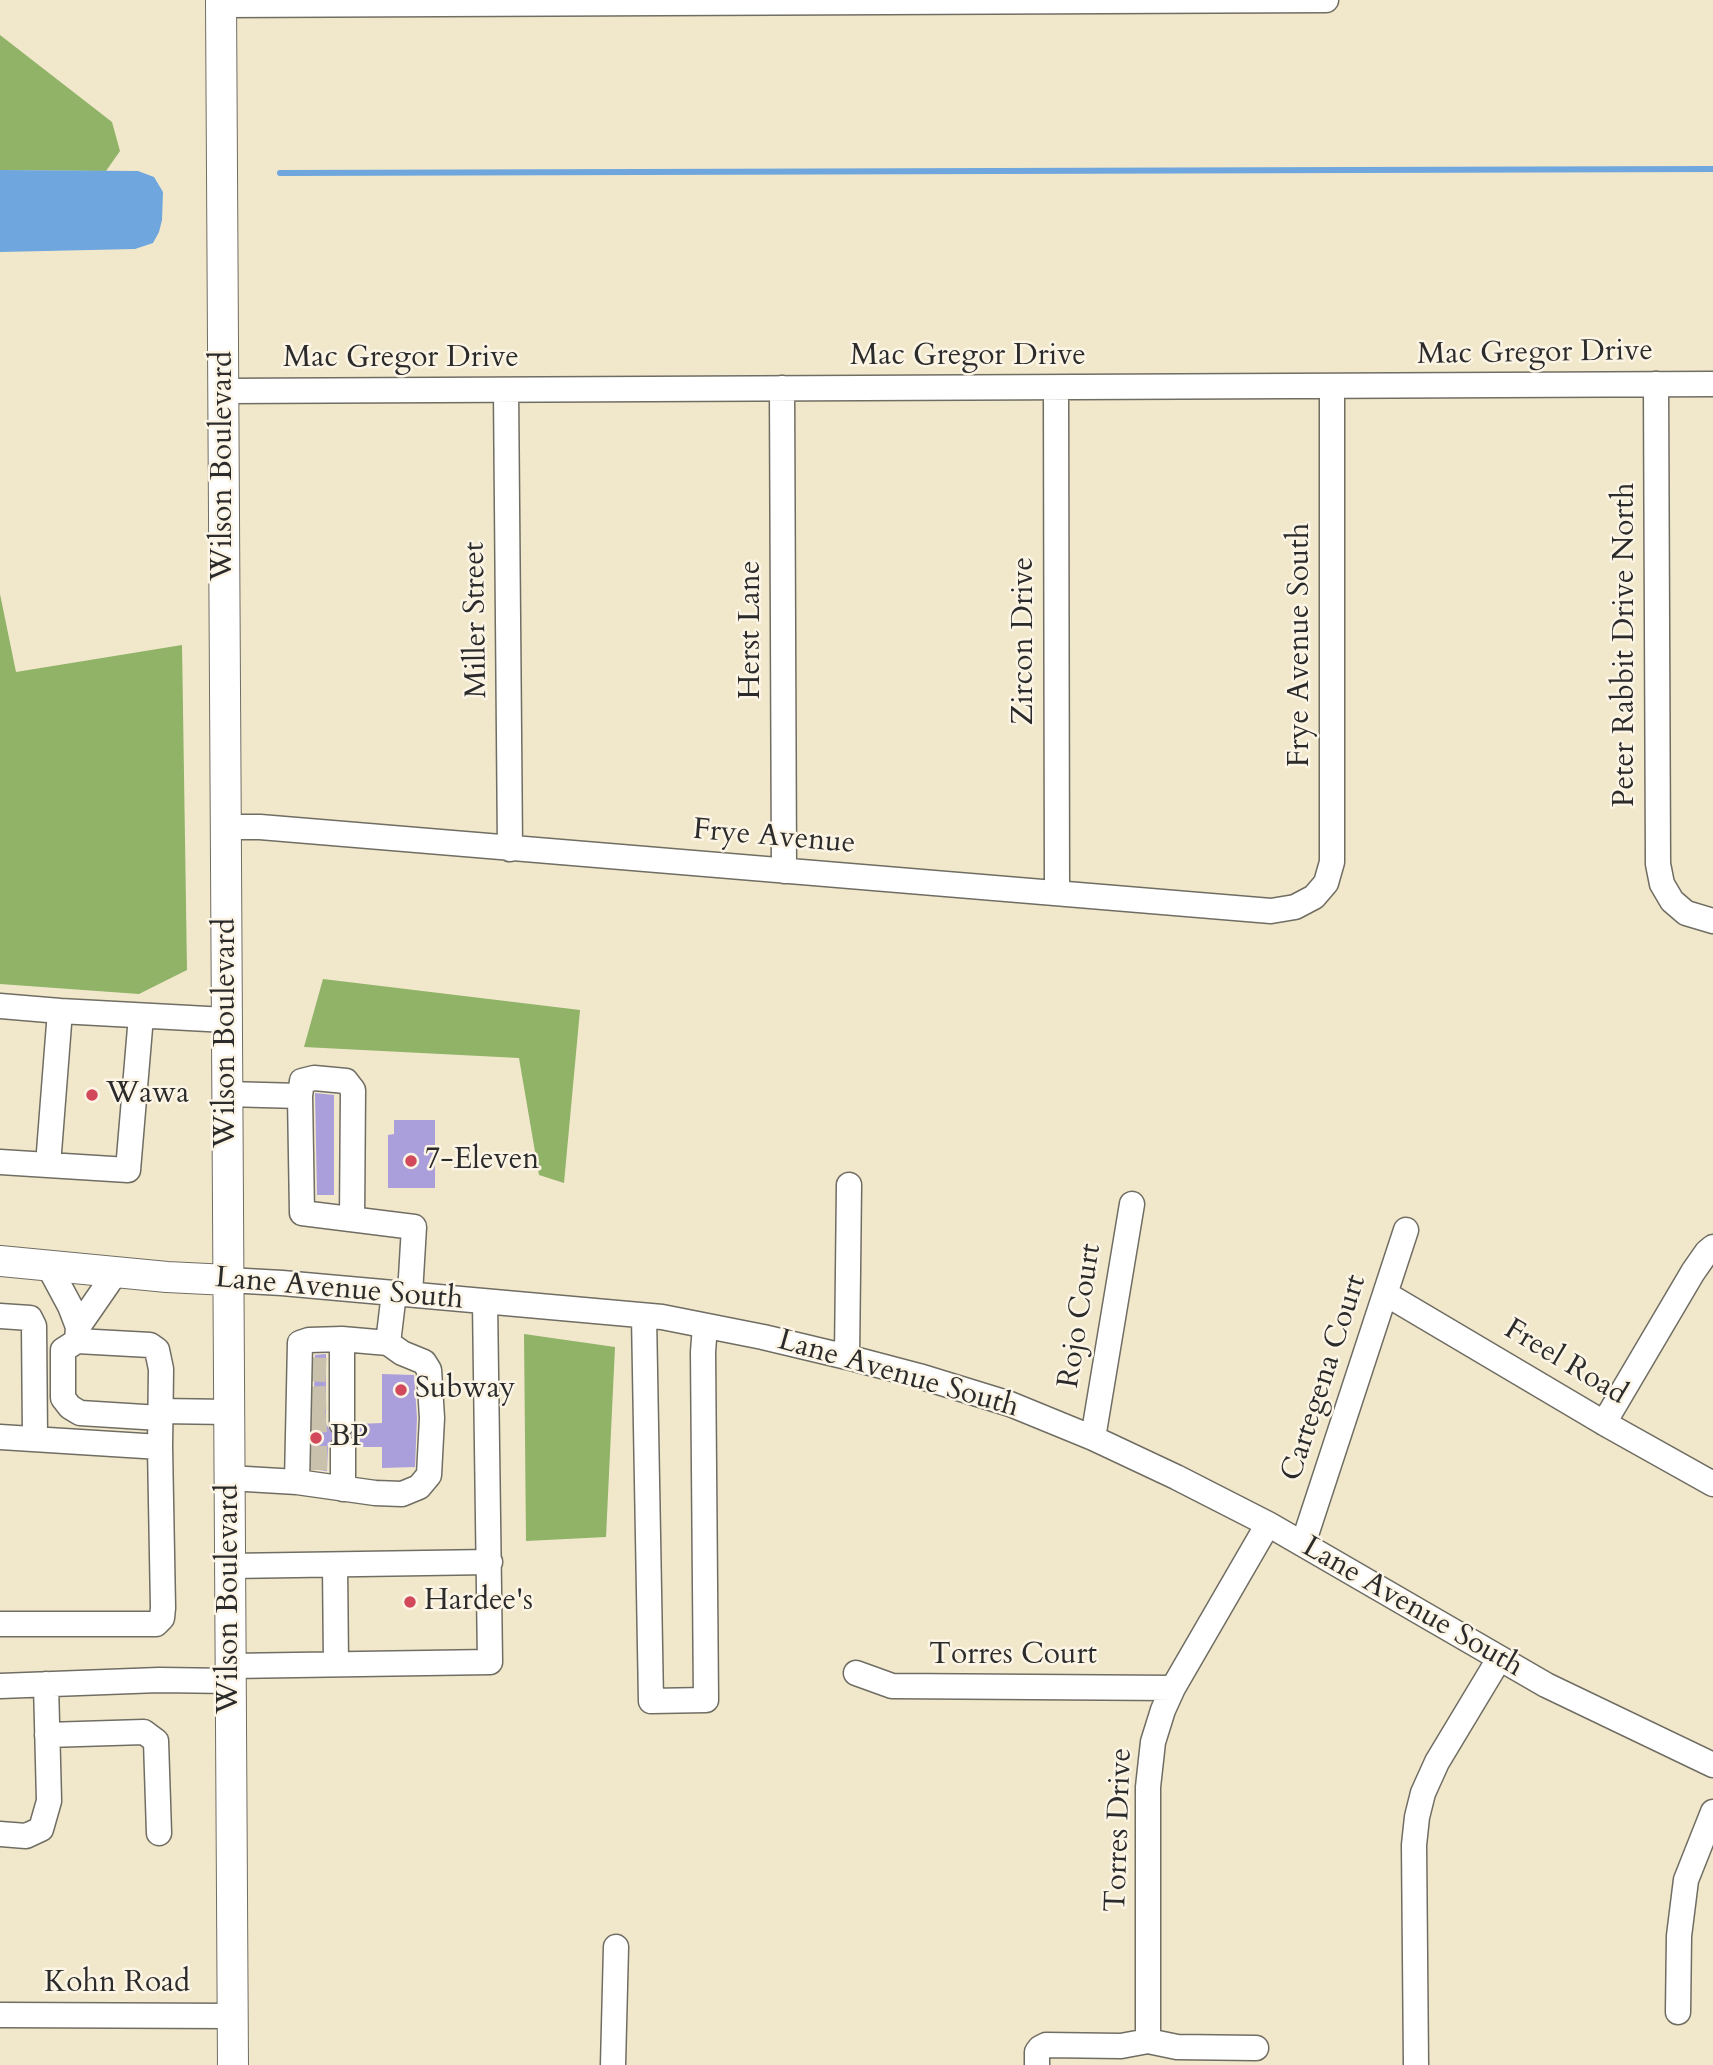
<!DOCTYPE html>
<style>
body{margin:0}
canvas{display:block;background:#f1e7cb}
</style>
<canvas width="1713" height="2065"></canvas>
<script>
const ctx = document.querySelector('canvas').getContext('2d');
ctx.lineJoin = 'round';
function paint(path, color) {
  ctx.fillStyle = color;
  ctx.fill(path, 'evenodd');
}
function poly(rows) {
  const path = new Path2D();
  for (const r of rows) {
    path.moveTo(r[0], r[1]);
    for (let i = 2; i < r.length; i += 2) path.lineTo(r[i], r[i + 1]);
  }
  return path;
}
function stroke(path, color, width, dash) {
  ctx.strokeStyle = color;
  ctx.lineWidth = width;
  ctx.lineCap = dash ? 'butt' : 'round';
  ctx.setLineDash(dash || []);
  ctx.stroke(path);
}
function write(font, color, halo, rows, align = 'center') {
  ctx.font = font + ' Cardo,serif';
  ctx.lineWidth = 5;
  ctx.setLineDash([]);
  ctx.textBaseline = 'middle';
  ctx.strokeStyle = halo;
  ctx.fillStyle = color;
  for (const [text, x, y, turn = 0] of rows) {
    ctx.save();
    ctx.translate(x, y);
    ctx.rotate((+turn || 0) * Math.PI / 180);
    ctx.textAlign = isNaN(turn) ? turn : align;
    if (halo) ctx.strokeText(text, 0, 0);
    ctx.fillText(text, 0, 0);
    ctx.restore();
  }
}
const forest = poly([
 [0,35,112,122,120,151,106,171,0,170],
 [0,594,16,672,182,645,187,970,139,994,0,984],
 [323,979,580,1010,564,1183,539,1175,519,1058,304,1047],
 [524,1334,615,1347,606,1537,526,1541]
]);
const water = poly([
 [0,170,138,171,154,177,163,192,162,220,159,232,153,243,135,249,0,252]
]);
const stream = poly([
 [280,173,1713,169]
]);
const building = poly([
 [315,1093,334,1095,334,1195,317,1195],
 [394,1120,435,1120,435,1188,388,1188,388,1135,394,1134],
 [326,1354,326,1424,334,1436,328,1447,327,1471,312,1469,315,1355],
 [382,1374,414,1375,417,1418,415,1467,382,1468,382,1447,358,1447,351,1435,357,1424,382,1423]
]);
const minorTunnel = poly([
 [304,1369,326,1370],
 [304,1399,326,1398],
 [304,1422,326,1420],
 [304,1458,327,1458]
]);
const minor = poly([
 [221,5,1326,0],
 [1656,384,1658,864,1662,884,1672,901,1686,913,1713,921],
 [782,388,784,871],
 [1056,389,1057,893],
 [506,390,510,849],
 [224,391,1713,384],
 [226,827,260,827,1271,911,1295,907,1314,897,1326,883,1332,862,1332,387],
 [0,1006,60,1011],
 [226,1094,300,1096,302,1213,414,1227,410,1294],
 [300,1096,302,1081,314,1078,346,1081,353,1090,352,1219],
 [0,1162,48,1165,60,1011,226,1020],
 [48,1165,128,1170,141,1016],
 [48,1265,70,1306,78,1327,77,1341,150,1345,157,1350,161,1369,160,1447],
 [228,1280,282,1283,662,1317,763,1337,847,1357,919,1376,1010,1404,1093,1438,1176,1477,1268,1524,1546,1685,1713,1765],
 [1386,1294,1604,1423,1713,1484],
 [0,1316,30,1318,34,1326,35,1437],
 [644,1316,651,1701,706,1700,703,1352,705,1326],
 [78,1327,116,1272],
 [342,1339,342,1424],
 [77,1341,63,1350,63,1398,70,1407,80,1413,160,1418],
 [847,1357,849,1185],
 [160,1411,229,1412],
 [1604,1423,1693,1272,1707,1252,1713,1247],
 [0,1437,160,1447,163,1608,162,1618,156,1624,0,1624],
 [1093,1438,1132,1204],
 [229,1478,297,1482,300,1343,309,1340,342,1339,388,1343,394,1293],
 [297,1482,375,1493,402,1494,419,1487,429,1475,432,1418,429,1370,424,1362,402,1353,388,1343],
 [343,1489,343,1447],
 [1303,1544,1406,1230],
 [335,1565,336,1664],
 [230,1566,490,1562],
 [231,1666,490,1662,485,1302],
 [856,1673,892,1686,1173,1688],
 [0,1686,159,1680,231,1681],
 [47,1735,144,1732,156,1741,159,1833],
 [0,1834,26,1836,41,1829,49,1801,46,1684],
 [1678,2012,1679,1936,1686,1880,1713,1812],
 [0,2015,233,2016],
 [1148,2041,1148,1787,1153,1742,1163,1710,1173,1688,1268,1524],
 [613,2065,616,1947],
 [1037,2065,1037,2052,1040,2048,1046,2045,1121,2046,1148,2041,1177,2047,1256,2048],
 [1416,2065,1414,1845,1417,1817,1423,1793,1437,1762,1499,1659]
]);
const major = poly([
 [221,0,233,2065],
 [0,1261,167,1277,228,1280]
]);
const markers = [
 [92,1095,7,"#d1495b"],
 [411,1161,7,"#d1495b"],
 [401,1390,7,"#d1495b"],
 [316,1438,7,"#d1495b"],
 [410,1602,7,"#d1495b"]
];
const streetNames = [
 ["Mac Gregor Drive",1535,354,-1],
 ["Mac Gregor Drive",968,357],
 ["Mac Gregor Drive",401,359],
 ["Wilson Boulevard",224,466,-90],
 ["Miller Street",477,620,-91],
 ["Herst Lane",752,630,-90],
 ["Zircon Drive",1025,641,-90],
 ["Frye Avenue South",1301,645,-90],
 ["Peter Rabbit Drive North",1626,645,-90],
 ["Frye Avenue",774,838,5],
 ["Wilson Boulevard",227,1033,-90],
 ["Lane Avenue South",339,1290,5],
 ["Rojo Court",1081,1316,-81],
 ["Freel Road",1565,1363,31],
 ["Lane Avenue South",898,1375,16],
 ["Cartegena Court",1325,1378,-72],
 ["Wilson Boulevard",230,1599,-90],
 ["Lane Avenue South",1412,1608,30],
 ["Torres Court",1013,1656],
 ["Torres Drive",1120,1830,-88],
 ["Kohn Road",117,1984]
];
const poiNames = [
 ["Wawa",106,1095],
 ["7-Eleven",425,1161],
 ["Subway",415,1390],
 ["BP",330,1438],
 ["Hardee's",424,1602]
];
paint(forest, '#90b368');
paint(water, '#6ea6dd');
stroke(stream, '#6ea6dd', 6);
paint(building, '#ab9fdb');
stroke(minorTunnel, '#c9c1ab', 24, [24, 12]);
stroke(minor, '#706d63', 27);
stroke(major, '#706d63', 32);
stroke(minor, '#fff', 24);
stroke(major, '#fff', 30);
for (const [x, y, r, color] of markers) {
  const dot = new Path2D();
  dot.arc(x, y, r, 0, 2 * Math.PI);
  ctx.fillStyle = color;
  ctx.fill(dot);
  stroke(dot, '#fcf5e5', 2.5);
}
write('30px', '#2b2b2b', '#fcf5e5', streetNames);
write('30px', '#2b2b2b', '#fcf5e5', poiNames, 'left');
</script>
